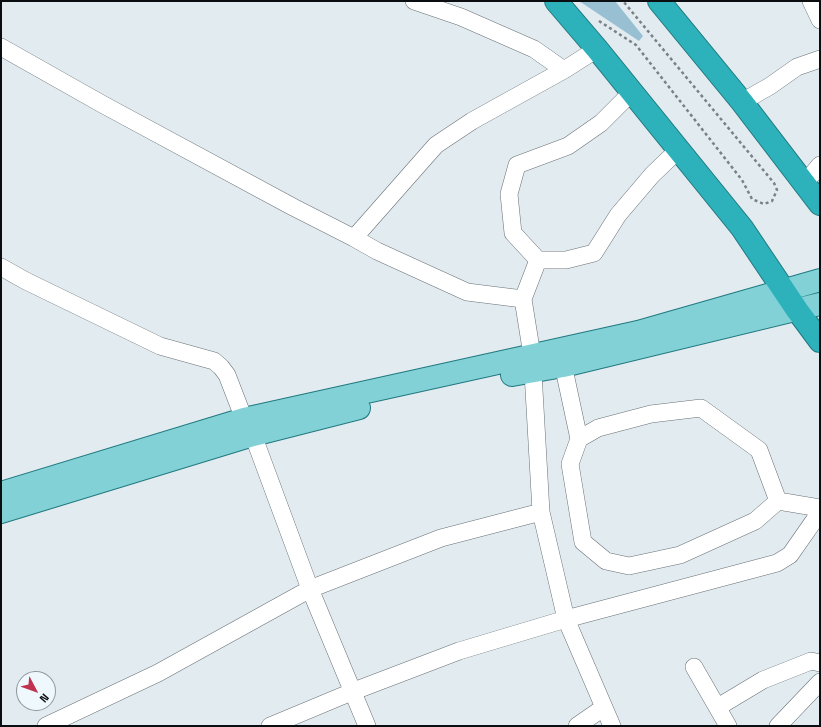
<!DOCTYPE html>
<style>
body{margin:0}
#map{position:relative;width:821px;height:727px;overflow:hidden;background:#e1ebf0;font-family:"Space Grotesk",sans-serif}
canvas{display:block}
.frame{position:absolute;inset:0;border:2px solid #0b0e10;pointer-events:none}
.north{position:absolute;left:16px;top:671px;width:40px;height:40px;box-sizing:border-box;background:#eef8fd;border:1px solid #939a9e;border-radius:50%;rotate:131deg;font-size:11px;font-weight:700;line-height:16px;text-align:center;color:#0b0e10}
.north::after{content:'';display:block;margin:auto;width:14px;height:18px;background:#c13150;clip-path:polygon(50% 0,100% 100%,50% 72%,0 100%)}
</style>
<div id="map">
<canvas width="821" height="727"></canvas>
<div class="frame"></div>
<div class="north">N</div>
</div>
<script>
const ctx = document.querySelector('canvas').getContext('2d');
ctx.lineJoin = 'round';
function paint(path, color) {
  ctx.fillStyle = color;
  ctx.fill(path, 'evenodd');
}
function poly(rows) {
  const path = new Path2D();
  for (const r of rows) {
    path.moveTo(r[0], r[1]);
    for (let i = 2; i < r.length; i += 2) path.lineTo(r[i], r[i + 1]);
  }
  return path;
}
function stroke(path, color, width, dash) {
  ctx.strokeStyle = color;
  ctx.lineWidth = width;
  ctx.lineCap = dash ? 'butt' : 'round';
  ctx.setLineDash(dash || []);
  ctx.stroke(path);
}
const green = poly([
 [579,1,615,1,643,36,639,41]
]);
const path = poly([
 [599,21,636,45,742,180,752,199,764,204,772,201,777,190,774,183,623,1]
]);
const minor = poly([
 [414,1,461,17,534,49,564,70,597,49],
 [811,1,820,20],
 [1,47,102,104,293,207,354,238,436,145,472,121,564,70],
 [632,92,601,123,568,146,517,165,509,194,513,233,538,260,566,260,594,253,618,215,652,175,678,150],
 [742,102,770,86,797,67,820,59],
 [805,183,820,165],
 [354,238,377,251,467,292,523,299],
 [538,260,523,299,532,355,541,512,566,619,612,726],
 [1,267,26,281,160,346,214,361,221,367,227,375,244,419,253,435,310,589,367,726],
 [561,355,579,439],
 [701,408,759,450,778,501,755,521,680,555,629,566,606,561,583,542,570,464,579,439,598,428,651,414,701,408],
 [778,501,820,508],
 [694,667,728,726],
 [718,707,763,680,811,661,820,663],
 [46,726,158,673,310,589,441,538,541,512],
 [270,726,354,691,459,651,566,619,777,563,790,555,820,512],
 [577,726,603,708],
 [778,726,820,682]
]);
const major = poly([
 [512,375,563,366,820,304],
 [1,493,244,419,638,332,820,280],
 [1,512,253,435,359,408]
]);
const highway = poly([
 [556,1,597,49,742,228,797,310,820,341],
 [659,1,742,102,820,204]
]);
paint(green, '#99bfd3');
stroke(minor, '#697176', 18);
stroke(major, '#21797f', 24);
stroke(highway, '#21797f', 24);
stroke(path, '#7a8084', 2.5, [3, 3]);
stroke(minor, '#fff', 17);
stroke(major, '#81d1d6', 22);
stroke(highway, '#2db2bb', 22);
</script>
